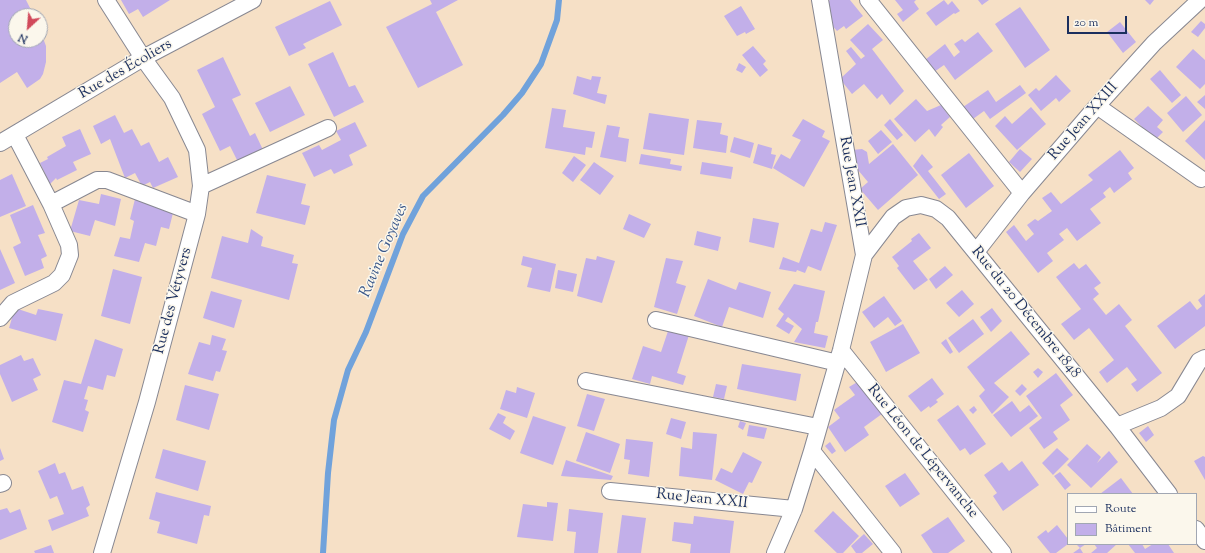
<!DOCTYPE html>
<meta charset="utf-8">
<style>
body{margin:0}
#map{position:relative;width:1205px;height:553px;overflow:hidden;background:#f6e0c6;font-family:"Sorts Mill Goudy",serif}
canvas{display:block}
.legend{position:absolute;left:1067px;top:493px;width:130px;height:52px;box-sizing:border-box;background:#fbf7ec;border:1px solid #a1a7b3;margin:0;padding:5px 7px;list-style:none;font-size:12px;color:#1b2f5e}
.legend li{display:flex;align-items:center;gap:8px;height:20px}
.legend b{width:20px;border:1px solid #a1a7b3}
.north{position:absolute;left:8px;top:8px;width:40px;height:40px;box-sizing:border-box;background:#fbf7ec;border:1px solid #a1a7b3;border-radius:50%;rotate:206deg;font-size:11px;font-weight:700;line-height:16px;text-align:center;color:#1b2f5e}
.north::after{content:'';display:block;margin:auto;width:14px;height:18px;background:#d1495b;clip-path:polygon(50% 0,100% 100%,50% 72%,0 100%)}
.scale{position:absolute;left:1067px;top:16px;width:60px;height:18px;box-sizing:border-box;border:2px solid #1b2f5e;border-top:0;padding-left:5px;font-size:12px;line-height:14px;white-space:nowrap;color:#1b2f5e;-webkit-text-stroke:3px #fbf7ec;paint-order:stroke}
</style>
<div id="map">
<canvas width="1205" height="553"></canvas>
<ul class="legend">
<li><b style="height:5px;background:#fff"></b>Route</li>
<li><b style="height:11px;background:#c2afe9"></b>Bâtiment</li>
</ul>
<div class="north">N</div>
<div class="scale">20 m</div>
</div>
<script>
const ctx = document.querySelector('canvas').getContext('2d');
ctx.lineJoin = 'round';
function poly(rows) {
  const path = new Path2D();
  for (const r of rows) {
    path.moveTo(r[0], r[1]);
    for (let i = 2; i < r.length; i += 2) path.lineTo(r[i], r[i + 1]);
  }
  return path;
}
function stroke(path, color, width, dash) {
  ctx.strokeStyle = color;
  ctx.lineWidth = width;
  ctx.lineCap = dash ? 'butt' : 'round';
  ctx.setLineDash(dash || []);
  ctx.stroke(path);
}
function paint(path, color) {
  ctx.fillStyle = color;
  ctx.fill(path, 'evenodd');
}
function write(font, color, halo, rows, align = 'center') {
  ctx.font = font + ' "Sorts Mill Goudy",serif';
  ctx.lineWidth = 3;
  ctx.setLineDash([]);
  ctx.textBaseline = 'middle';
  ctx.strokeStyle = halo;
  ctx.fillStyle = color;
  for (const [text, x, y, turn = 0] of rows) {
    ctx.save();
    ctx.translate(x, y);
    ctx.rotate((+turn || 0) * Math.PI / 180);
    ctx.textAlign = isNaN(turn) ? turn : align;
    if (halo) ctx.strokeText(text, 0, 0);
    ctx.fillText(text, 0, 0);
    ctx.restore();
  }
}
const stream = poly([
 [323,553,328,473,334,420,348,370,366,332,403,234,423,196,503,115,522,93,541,64,557,20,559,0]
]);
const building = poly([
 [0,0,26,0,34,16,16,16,16,40,40,40,40,30,46,46,46,62,43,74,40,79,27,88,17,72,0,83],
 [121,0,170,0,143,17,138,9,129,14],
 [430,0,458,0,436,12,463,65,418,88,386,27,432,4],
 [830,0,850,0,863,16,846,29,844,26,837,31,829,22,826,3],
 [895,0,916,0,914,2,919,9,903,22,897,14,903,10],
 [944,0,948,5,952,1,960,11,955,14,954,13,936,26,926,13],
 [978,0,989,0,982,5],
 [1145,0,1154,0,1150,5],
 [330,1,342,25,303,44,306,48,289,56,275,27],
 [741,6,755,29,746,34,745,32,737,36,724,16],
 [1020,7,1050,50,1025,68,995,24],
 [1201,21,1205,24,1205,28,1198,37,1191,32],
 [1120,22,1136,42,1123,53,1107,32],
 [868,24,883,40,872,49,904,91,890,105,882,94,877,99,864,84,852,94,840,79,856,64,846,51,851,47,861,59,865,56,850,40],
 [978,32,993,51,955,80,944,65,934,72,925,60,945,44,954,57,960,52,954,44,962,39,965,42],
 [753,46,766,61,763,64,768,70,760,77,742,55],
 [1193,49,1205,60,1205,84,1200,89,1176,67],
 [333,52,349,87,355,85,364,102,334,117,308,64],
 [223,57,241,95,232,99,250,136,255,133,264,152,239,164,230,146,220,151,202,114,215,107,197,70],
 [739,63,746,67,742,73,736,70],
 [1160,70,1181,95,1172,103,1150,79],
 [1056,75,1071,91,1059,102,1056,98,1041,111,1028,95,1036,88,1039,91],
 [577,76,591,80,592,76,601,77,597,93,607,95,605,104,573,94],
 [1020,85,1026,93,990,119,984,111,973,119,963,107,988,90,996,102],
 [290,86,305,115,270,132,255,103],
 [1205,95,1205,109,1197,102],
 [1186,96,1202,115,1183,132,1167,113],
 [916,99,927,111,941,105,950,117,941,125,943,127,935,137,929,129,915,142,894,119],
 [1148,106,1163,120,1157,127,1163,132,1155,140,1134,119],
 [1031,107,1046,124,1017,150,995,126,1005,116,1012,124],
 [552,108,566,110,563,127,595,132,592,148,586,147,585,155,545,148],
 [649,113,689,119,684,155,643,149],
 [115,115,124,133,132,129,141,146,149,142,159,162,168,157,178,177,153,188,150,182,142,186,135,173,125,178,110,139,101,144,93,126],
 [803,119,825,131,822,137,830,141,804,187,773,168,781,154,790,159,801,140,792,136],
 [890,119,903,135,897,140,884,125],
 [697,120,722,123,720,134,728,136,726,153,693,148],
 [1205,120,1205,160,1185,141],
 [355,122,367,146,349,155,353,165,334,174,331,169,314,177,302,153,319,145,322,150,341,140,336,131],
 [607,125,620,127,618,137,629,139,626,162,600,157],
 [80,129,91,154,73,162,77,170,57,180,56,178,50,184,40,163,48,159,47,157,66,146,62,137],
 [881,130,892,142,878,154,868,141],
 [734,137,754,143,750,158,730,152],
 [758,144,772,148,771,154,776,155,772,169,753,163],
 [893,144,918,175,878,210,860,189,868,182,858,170,856,172,852,150,862,149,867,152,869,164],
 [1020,149,1032,159,1020,172,1009,162],
 [1120,150,1134,168,1128,173,1132,179,1114,193,1110,187,1103,193,1106,197,1090,209,1101,223,1077,241,1067,228,1059,234,1064,240,1047,253,1053,261,1038,273,1006,232,1014,225,1026,241,1034,234,1027,225,1035,219,1038,221,1052,211,1042,198,1051,192,1061,204,1093,180,1088,175],
 [969,153,994,186,966,208,941,175],
 [641,154,671,159,670,164,682,166,681,171,639,164],
 [922,154,933,167,928,171,946,194,939,199,913,166],
 [574,156,586,165,573,182,562,173],
 [594,162,614,176,600,195,580,180],
 [702,162,733,167,731,179,700,174],
 [12,174,26,206,0,217,0,180],
 [267,175,306,184,301,204,310,206,305,225,256,213],
 [101,194,121,199,115,226,95,220,90,236,70,231,79,200,99,204],
 [135,199,174,209,169,229,161,227,156,246,145,243,139,262,114,256,120,237,130,239,134,221,130,219],
 [33,205,45,233,38,235,47,256,41,259,44,268,25,276,13,247,21,243,10,215],
 [629,214,651,224,644,238,623,229],
 [753,218,779,223,774,248,749,242],
 [825,222,837,225,821,271,808,266,805,273,797,270,796,272,779,269,783,257,799,263,811,229,822,232],
 [251,229,263,237,261,246,294,255,292,263,298,264,289,300,211,278,222,236,248,243],
 [697,231,721,237,718,251,694,245],
 [919,233,931,248,913,261,928,280,914,290,897,268,899,266,892,257,912,241,911,239],
 [0,249,15,283,0,290],
 [523,256,556,264,550,292,527,287,532,268,521,265],
 [597,256,615,261,602,303,577,296,586,258,596,260],
 [666,258,683,261,676,283,686,286,677,314,654,307],
 [1074,263,1079,269,1086,264,1101,283,1094,288,1099,294,1093,299,1106,315,1119,304,1132,320,1125,326,1162,373,1137,392,1131,384,1137,380,1127,367,1107,383,1099,372,1114,360,1089,328,1074,340,1061,324,1081,309,1056,277],
 [945,266,953,275,936,289,929,279],
 [113,269,142,277,130,324,101,316],
 [558,270,577,274,573,292,555,288],
 [708,279,736,290,739,282,771,292,763,318,729,307,722,327,694,316],
 [794,284,825,291,818,322,816,322,814,333,828,336,825,348,794,342,802,329,788,317,785,321,794,326,789,334,776,326,784,314,778,309],
 [962,290,974,304,959,317,946,303],
 [211,291,242,300,234,328,203,318],
 [1205,294,1205,326,1175,349,1157,326,1190,301,1197,310,1202,306,1198,300],
 [884,296,902,321,895,326,888,317,874,328,862,312],
 [15,308,36,315,38,309,63,314,56,341,9,328],
 [992,308,1002,321,991,332,980,317],
 [973,319,984,334,959,353,948,338],
 [903,324,920,353,886,372,870,342],
 [668,331,689,335,677,373,686,376,683,385,652,376,650,384,632,379,643,346,661,352],
 [1011,331,1030,354,994,383,1009,397,992,414,979,396,985,390,967,367],
 [212,335,226,339,222,350,227,351,220,372,216,371,213,381,188,374,199,342,210,345],
 [95,339,123,349,115,377,107,375,103,390,88,386,84,399,88,400,85,410,89,412,83,432,52,422,64,380,81,384],
 [946,339,953,352,950,354,941,343],
 [21,355,24,361,33,358,41,375,33,379,38,390,12,402,0,374,0,365],
 [742,364,801,374,796,401,737,389],
 [1038,368,1043,372,1038,378,1033,372],
 [1056,373,1073,395,1060,405,1070,420,1053,432,1058,439,1044,449,1029,428,1042,418,1026,396],
 [932,378,944,394,936,400,938,402,930,408,929,406,921,412,908,396],
 [859,381,886,411,864,427,869,435,845,452,828,427,840,418,834,410,855,395,849,387],
 [716,384,727,386,724,399,713,397],
 [1022,384,1027,389,1020,396,1015,391],
 [185,385,219,394,209,430,176,420],
 [517,387,535,393,527,418,500,409,506,390,516,393],
 [587,394,605,399,594,431,577,426],
 [1012,401,1020,412,1029,405,1038,416,1011,437,993,415],
 [958,405,986,444,970,455,965,448,960,451,937,420],
 [974,406,977,410,973,414,969,410],
 [498,413,506,417,503,423,515,431,510,440,489,429],
 [533,416,566,427,553,465,520,453],
 [671,418,686,422,681,439,666,434],
 [740,421,746,423,743,430,738,427],
 [749,425,767,428,764,439,747,436],
 [1148,426,1154,435,1146,442,1139,433],
 [586,432,620,444,610,473,576,461],
 [693,432,717,434,712,480,679,476,681,447,692,449],
 [626,439,653,442,649,477,628,474,630,460,624,459],
 [830,442,836,451,832,454,825,446],
 [1087,444,1101,457,1097,463,1109,451,1118,462,1091,488,1067,465],
 [0,448,4,459,0,461],
 [1057,448,1069,459,1053,475,1042,463],
 [163,449,206,461,198,491,155,478],
 [743,452,762,462,752,483,749,482,743,494,715,480,721,468,732,473],
 [1203,456,1205,457,1205,480,1194,461],
 [566,460,613,476,611,480,561,476],
 [1022,461,1039,485,1003,511,993,496,997,493,984,475,1002,462,1009,471],
 [55,463,59,474,65,472,72,490,83,486,90,505,86,508,89,516,52,531,48,520,64,514,57,496,50,499,38,471],
 [1060,472,1071,485,1065,490,1054,476],
 [905,473,920,494,900,507,885,486],
 [1121,478,1133,494,1100,494],
 [156,492,211,506,209,516,204,515,197,544,157,533,160,522,149,519],
 [547,502,558,503,553,541,517,537,523,504,547,507],
 [7,508,10,513,20,509,27,529,0,540,0,510],
 [569,509,603,513,598,553,574,553,576,532,567,531],
 [833,511,859,536,843,553,837,553,814,531],
 [622,515,646,518,641,553,617,553],
 [694,516,734,521,730,553,690,553,691,544,672,541,674,522,693,524],
 [948,517,965,541,948,553,933,553,921,535],
 [1057,525,1068,539,1068,544,1056,553,1050,553,1037,537,1046,530,1048,533],
 [864,534,873,544,862,553,856,553,851,546],
 [1076,544,1086,544,1080,548],
 [1094,544,1117,544,1107,553,1091,553,1097,548],
 [1128,544,1142,544,1145,549,1153,544,1168,544,1174,553,1135,553],
 [51,545,54,553,35,553,34,551],
 [1080,548,1083,553,1073,553]
]);
const minor = poly([
 [868,0,1022,193],
 [1097,106,1201,179],
 [0,143,143,58,253,0],
 [201,186,328,128],
 [51,204,97,180,107,180,197,214],
 [976,252,1022,193,1097,106,1154,43,1200,0],
 [864,255,893,217,906,208,921,205,936,209,948,218,1117,426,1169,494],
 [0,318,13,303,54,283,62,275,70,255,69,245,51,204,15,135],
 [656,320,838,363],
 [841,350,1003,553],
 [586,381,818,427],
 [1117,426,1161,408,1178,396,1199,361,1205,358],
 [812,451,893,553],
 [0,484,3,483],
 [610,491,794,509],
 [1196,529,1205,541],
 [102,553,147,402,197,214,201,186,197,150,172,98,143,58,106,0],
 [775,553,794,509,812,451,841,350,864,255,820,0]
]);
const streetNames = [
 ["Rue des Écoliers",126,70,-30],
 ["Rue Jean XXIII",1084,122,-49],
 ["Rue Jean XXII",851,182,80],
 ["Rue des Vétyvers",174,301,-75],
 ["Rue du 20 Décembre 1848",1025,313,51],
 ["Rue Léon de Lépervanche",922,452,51],
 ["Rue Jean XXII",702,500,6]
];
const waterNames = [
 ["Ravine Goyaves",385,251,-67]
];
stroke(stream, '#70a2db', 6);
paint(building, '#c2afe9');
stroke(minor, '#888892', 18);
stroke(minor, '#fff', 16);
write('15px', '#1b2f5e', '#fbf7ec', streetNames);
write('italic 16px', '#39578a', '#fbf7ec', waterNames);
</script>
